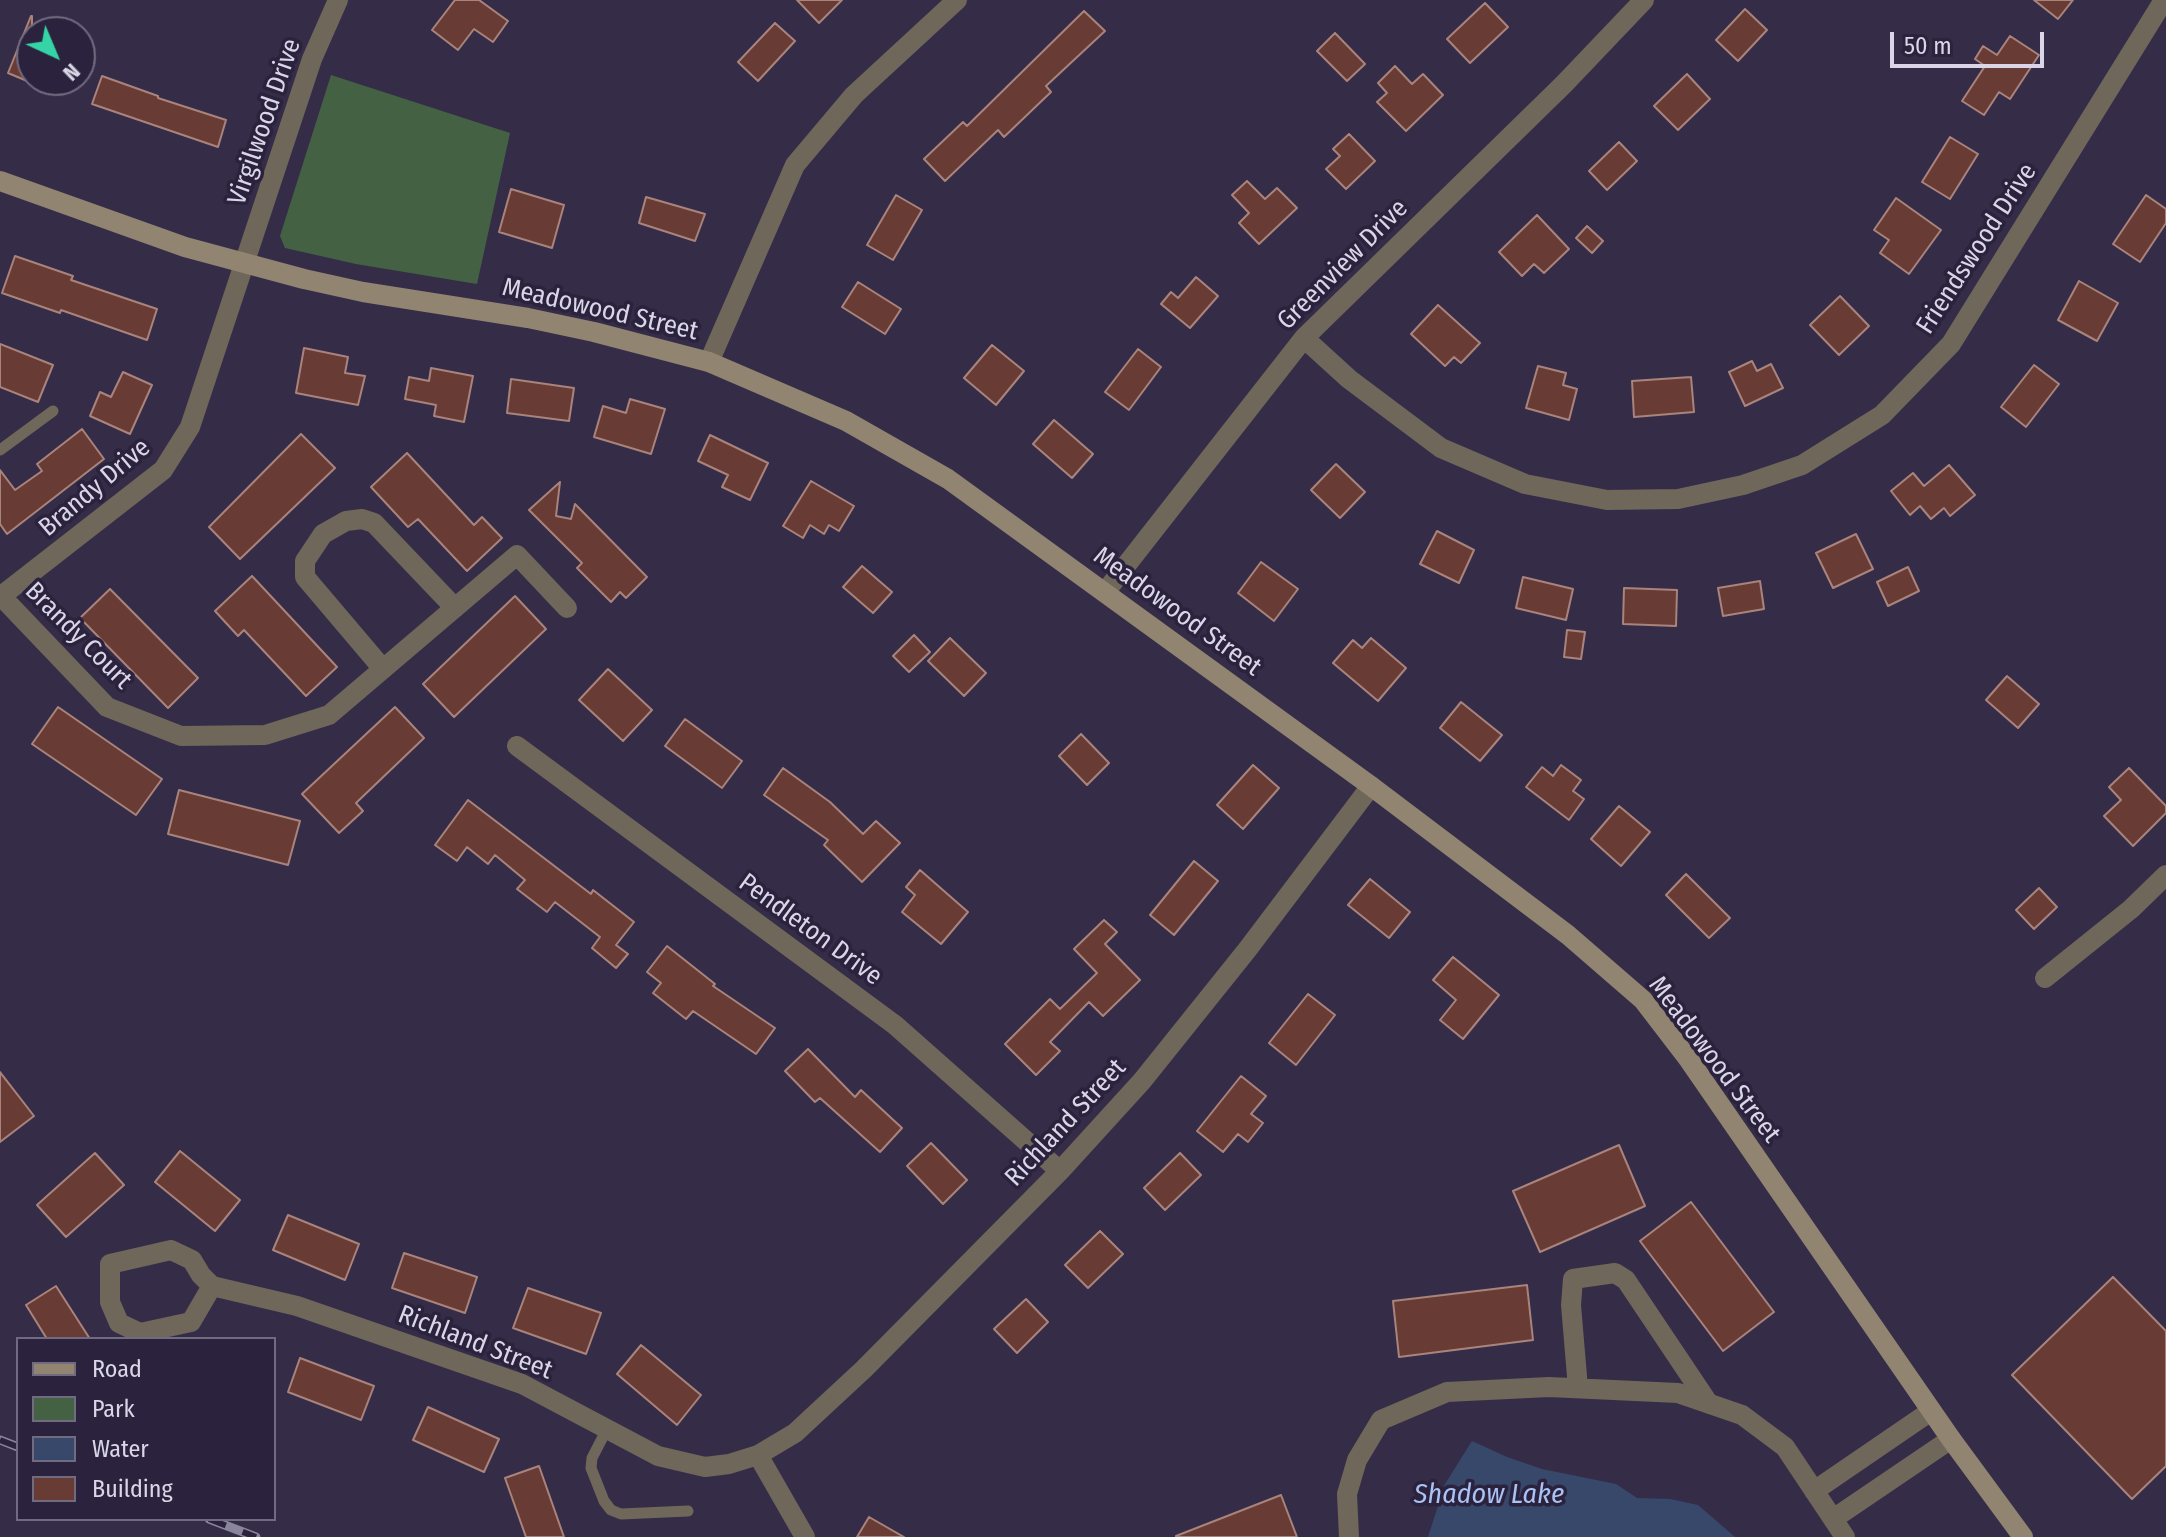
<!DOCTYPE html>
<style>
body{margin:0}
#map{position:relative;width:2166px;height:1537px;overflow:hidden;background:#352d48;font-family:"Fira Sans Condensed",sans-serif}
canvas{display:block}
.legend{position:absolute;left:16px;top:1337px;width:260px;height:184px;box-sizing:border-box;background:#2b233d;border:2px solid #716b81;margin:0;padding:10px 14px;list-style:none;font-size:24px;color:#dad6e7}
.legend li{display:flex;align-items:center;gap:16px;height:40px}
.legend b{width:40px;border:2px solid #716b81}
.north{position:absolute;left:16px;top:16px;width:80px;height:80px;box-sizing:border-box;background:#2b233d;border:2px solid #716b81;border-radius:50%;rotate:136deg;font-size:22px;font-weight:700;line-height:32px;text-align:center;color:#dad6e7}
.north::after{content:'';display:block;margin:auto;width:28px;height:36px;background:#35d4a7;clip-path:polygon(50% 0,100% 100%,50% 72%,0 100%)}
.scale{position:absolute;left:1890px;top:32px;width:154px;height:36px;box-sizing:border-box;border:4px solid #dad6e7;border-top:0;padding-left:10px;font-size:24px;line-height:28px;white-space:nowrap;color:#dad6e7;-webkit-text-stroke:6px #2b233d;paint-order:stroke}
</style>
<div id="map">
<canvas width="2166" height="1537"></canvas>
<ul class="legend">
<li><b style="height:10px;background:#918470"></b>Road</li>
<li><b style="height:22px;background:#446144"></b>Park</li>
<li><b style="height:22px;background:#37486b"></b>Water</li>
<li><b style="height:22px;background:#683c34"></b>Building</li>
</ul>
<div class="north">N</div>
<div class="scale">50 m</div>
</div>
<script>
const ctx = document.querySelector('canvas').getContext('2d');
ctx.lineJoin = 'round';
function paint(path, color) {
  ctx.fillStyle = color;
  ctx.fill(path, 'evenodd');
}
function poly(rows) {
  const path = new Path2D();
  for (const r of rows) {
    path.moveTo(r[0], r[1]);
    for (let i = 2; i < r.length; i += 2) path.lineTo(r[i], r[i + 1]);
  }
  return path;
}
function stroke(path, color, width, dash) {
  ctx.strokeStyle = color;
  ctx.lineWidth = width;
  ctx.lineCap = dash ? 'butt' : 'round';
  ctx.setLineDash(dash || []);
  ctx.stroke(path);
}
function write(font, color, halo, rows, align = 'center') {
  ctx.font = font + ' "Fira Sans Condensed",sans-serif';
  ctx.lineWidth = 7;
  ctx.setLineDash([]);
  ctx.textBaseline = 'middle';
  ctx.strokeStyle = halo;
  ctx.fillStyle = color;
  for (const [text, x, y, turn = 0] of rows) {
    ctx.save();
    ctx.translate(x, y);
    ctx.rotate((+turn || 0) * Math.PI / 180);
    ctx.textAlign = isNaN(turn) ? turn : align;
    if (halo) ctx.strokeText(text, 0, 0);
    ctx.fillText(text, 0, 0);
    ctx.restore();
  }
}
const green = poly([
 [331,75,510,133,477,284,356,264,285,248,280,236]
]);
const water = poly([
 [1472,1441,1507,1457,1542,1469,1616,1484,1637,1498,1670,1499,1698,1505,1735,1537,1428,1537,1445,1484]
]);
const building = poly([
 [455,0,479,0,508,21,493,42,474,29,458,50,432,30,455,0],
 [797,0,842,0,819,23,797,0],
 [2034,0,2073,0,2058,19,2034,0],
 [1485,3,1508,27,1470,63,1447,39,1485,3],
 [1745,9,1767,30,1738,61,1716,40,1745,9],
 [1084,11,1105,31,1046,86,1051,92,1004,137,998,130,945,181,924,159,963,122,967,126,1084,11],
 [31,16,32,16,32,83,8,73,31,16],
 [775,23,795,41,758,81,738,62,775,23],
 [1335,33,1365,64,1347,81,1317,51,1335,33],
 [2010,36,2039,55,2010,99,1999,92,1984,115,1962,101,1985,66,1975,59,1983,46,1997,55,2010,36],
 [1395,66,1412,84,1423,74,1443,95,1406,131,1377,102,1387,93,1378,83,1395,66],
 [1687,74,1710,99,1678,130,1654,106,1687,74],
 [102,76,158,96,158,98,226,120,218,147,92,104,102,76],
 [1349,134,1375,161,1346,189,1326,169,1340,156,1333,149,1349,134],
 [1950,137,1978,154,1950,199,1922,182,1950,137],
 [1619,142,1637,161,1607,190,1589,171,1619,142],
 [1247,181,1265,199,1277,188,1297,208,1259,244,1239,223,1249,213,1232,195,1247,181],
 [511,189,564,205,552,248,499,232,511,189],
 [896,195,922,210,893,260,867,245,896,195],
 [2146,195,2166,209,2166,223,2140,262,2113,244,2146,195],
 [646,197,705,214,695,241,639,223,646,197],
 [1896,198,1941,230,1909,274,1880,253,1889,240,1874,230,1896,198],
 [1537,215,1569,249,1544,273,1534,264,1522,276,1499,252,1537,215],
 [1587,226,1603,241,1592,253,1576,238,1587,226],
 [15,256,73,276,71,280,157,309,147,340,61,310,60,313,2,293,15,256],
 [1196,277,1218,296,1190,328,1161,304,1171,292,1178,298,1196,277],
 [2079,281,2118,303,2097,341,2058,320,2079,281],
 [858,282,901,309,885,334,842,307,858,282],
 [1840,296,1869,326,1839,355,1810,325,1840,296],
 [1438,305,1480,343,1461,363,1454,357,1445,366,1411,334,1438,305],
 [0,344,53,365,38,402,0,387,0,344],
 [992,345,1024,371,996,405,964,378,992,345],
 [304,348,348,357,345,373,365,376,358,405,296,393,304,348],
 [1138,349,1161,367,1129,410,1105,392,1138,349],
 [1752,361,1757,371,1771,364,1783,388,1745,406,1729,372,1752,361],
 [2034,365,2059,384,2026,427,2001,407,2034,365],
 [1538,366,1566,373,1563,385,1577,389,1569,420,1526,408,1538,366],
 [431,368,473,376,464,422,434,416,436,405,405,399,409,377,429,381,431,368],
 [123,372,152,385,130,434,90,416,100,392,111,397,123,372],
 [1691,377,1694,412,1634,417,1632,381,1691,377],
 [511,379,574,388,569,421,507,413,511,379],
 [630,399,665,409,651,454,594,437,603,406,626,413,630,399],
 [1054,420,1093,454,1072,478,1033,444,1054,420],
 [82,429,104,459,7,534,0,524,0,470,15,490,42,471,37,464,82,429],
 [301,434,335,468,240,559,209,527,301,434],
 [710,435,768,463,750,500,722,487,728,475,698,461,710,435],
 [407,453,474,525,482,517,502,538,467,571,418,519,408,527,371,487,407,453],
 [1336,464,1365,492,1340,518,1311,490,1336,464],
 [1949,465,1975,495,1950,516,1944,508,1931,519,1920,506,1910,515,1891,491,1913,473,1924,486,1949,465],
 [811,481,854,506,839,531,829,525,824,534,810,525,803,538,783,526,811,481],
 [560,482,556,516,571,519,575,504,647,577,626,598,620,592,611,602,577,568,582,563,529,510,560,482],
 [1437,531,1474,550,1459,583,1420,564,1437,531],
 [1856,534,1873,569,1833,588,1816,553,1856,534],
 [1261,562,1298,589,1274,621,1238,593,1261,562],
 [862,566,892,592,873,613,843,587,862,566],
 [1908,567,1919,591,1888,606,1877,582,1908,567],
 [252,576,337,667,306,696,244,630,238,636,215,611,252,576],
 [1523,577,1573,589,1566,620,1516,608,1523,577],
 [1760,581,1764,609,1723,616,1718,588,1760,581],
 [1624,588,1677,590,1676,626,1623,624,1624,588],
 [110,589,198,678,168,708,80,618,110,589],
 [515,596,546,629,454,717,423,684,515,596],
 [1567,630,1585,632,1581,659,1564,657,1567,630],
 [914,635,930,652,909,672,893,656,914,635],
 [950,638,986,673,964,696,928,661,950,638],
 [1371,638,1406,668,1378,701,1333,663,1353,640,1362,648,1371,638],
 [608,669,652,710,623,741,579,700,608,669],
 [2007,676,2039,704,2018,728,1986,700,2007,676],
 [1461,702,1502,735,1480,761,1440,728,1461,702],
 [58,707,162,779,136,815,32,744,58,707],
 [395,707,424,738,356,803,363,811,339,833,302,794,395,707],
 [685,719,742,761,722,788,665,746,685,719],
 [1081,734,1109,763,1087,785,1059,756,1081,734],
 [1253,765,1279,788,1243,829,1217,805,1253,765],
 [1561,765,1581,780,1573,791,1584,799,1569,820,1526,787,1542,767,1553,776,1561,765],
 [783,768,830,802,863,834,876,821,900,843,862,882,824,845,828,840,764,795,783,768],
 [2129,768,2166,806,2166,813,2133,846,2104,816,2121,800,2109,787,2129,768],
 [179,790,300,821,288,865,168,834,179,790],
 [468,800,591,894,593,890,634,922,616,945,628,954,616,968,592,948,600,937,555,902,547,912,517,889,525,880,495,855,488,864,467,847,457,861,435,845,468,800],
 [1619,806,1650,832,1621,866,1591,839,1619,806],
 [1194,861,1218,881,1174,935,1150,915,1194,861],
 [920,870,968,912,941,944,902,912,915,895,906,887,920,870],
 [1686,874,1730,918,1709,938,1666,895,1686,874],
 [1370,879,1410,912,1389,938,1348,905,1370,879],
 [2039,888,2057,907,2034,929,2016,910,2039,888],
 [1104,920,1117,932,1105,944,1140,980,1103,1016,1089,1002,1050,1042,1060,1051,1036,1075,1005,1044,1050,999,1060,1009,1097,973,1074,949,1104,920],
 [667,946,715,984,713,986,775,1028,756,1054,693,1011,686,1019,653,993,661,983,647,972,667,946],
 [1453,957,1499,995,1463,1039,1440,1020,1456,1000,1433,980,1453,957],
 [1308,994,1335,1015,1296,1065,1269,1043,1308,994],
 [808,1049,855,1097,861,1090,902,1128,880,1152,820,1098,815,1102,785,1071,808,1049],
 [0,1072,34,1116,0,1142,0,1072],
 [1241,1076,1266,1096,1251,1114,1263,1123,1248,1142,1238,1134,1223,1152,1197,1131,1241,1076],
 [931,1143,967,1180,943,1204,907,1166,931,1143],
 [1619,1145,1645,1206,1540,1252,1513,1191,1619,1145],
 [180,1151,240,1200,215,1231,155,1182,180,1151],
 [95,1153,124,1185,66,1237,37,1205,95,1153],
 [1180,1153,1201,1175,1165,1210,1144,1188,1180,1153],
 [1691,1202,1774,1312,1723,1351,1640,1241,1691,1202],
 [288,1215,359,1244,345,1280,273,1250,288,1215],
 [1100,1231,1123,1254,1088,1288,1065,1265,1100,1231],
 [404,1253,477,1277,465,1313,392,1288,404,1253],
 [2113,1277,2166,1331,2166,1466,2132,1499,2012,1375,2113,1277],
 [1527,1285,1533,1340,1399,1357,1393,1301,1527,1285],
 [56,1286,90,1339,47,1339,26,1305,56,1286],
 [528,1288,601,1313,586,1354,513,1328,528,1288],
 [1026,1299,1048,1322,1017,1353,994,1329,1026,1299],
 [641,1345,701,1395,677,1425,617,1374,641,1345],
 [300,1358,374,1386,361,1420,288,1392,300,1358],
 [428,1407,499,1439,484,1472,413,1440,428,1407],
 [539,1466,564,1537,526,1537,505,1478,539,1466],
 [1281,1495,1297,1537,1176,1537,1176,1536,1281,1495],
 [869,1517,904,1537,857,1537,869,1517]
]);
const lane = poly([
 [0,450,53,411],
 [607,1429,592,1458,591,1468,604,1501,611,1510,621,1514,688,1511]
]);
const street = poly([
 [1304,338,1349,379,1441,448,1525,484,1607,500,1678,499,1743,485,1802,465,1882,415,1951,344,2164,0],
 [709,362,795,165,854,95,957,0],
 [1106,591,1304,338,1564,84,1644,0],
 [0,595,107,707,181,736,265,735,329,715,517,555,567,608],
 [0,597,163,470,190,427,312,59,338,0],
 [383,669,305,577,305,561,323,534,346,521,362,519,374,523,455,608],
 [517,746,895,1025,1060,1171],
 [2045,978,2131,909,2166,875],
 [171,1250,192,1260,201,1275,212,1286,191,1322,140,1333,119,1323,110,1302,110,1264,171,1250],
 [212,1286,297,1306,522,1384,658,1456,705,1467,729,1464,758,1455,795,1433,864,1369,1060,1171,1142,1081,1247,950,1371,786],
 [1578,1388,1571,1305,1573,1279,1615,1273,1626,1280,1709,1404],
 [758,1455,805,1537],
 [1814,1491,1931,1411],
 [1833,1519,1951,1439],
 [1349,1537,1347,1494,1357,1460,1381,1420,1447,1392,1549,1387,1678,1393,1742,1415,1785,1447,1845,1537]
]);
const secondary = poly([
 [0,181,185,247,304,279,363,292,528,318,594,332,709,362,846,421,948,479,1371,786,1568,935,1643,1000,1689,1060,1951,1439,2023,1537]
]);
const rail = poly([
 [0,1440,18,1447],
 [209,1519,256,1537]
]);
const streetNames = [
 ["Virgilwood Drive",265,122,-71],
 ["Friendswood Drive",1977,249,-57],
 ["Greenview Drive",1343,265,-45],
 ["Meadowood Street",600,310,13],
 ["Brandy Drive",95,488,-40],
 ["Meadowood Street",1177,612,36],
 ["Brandy Court",78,636,45],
 ["Pendleton Drive",810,930,36],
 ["Meadowood Street",1714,1060,53],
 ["Richland Street",1066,1123,-47],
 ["Richland Street",475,1343,21]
];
const waterNames = [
 ["Shadow Lake",1489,1495]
];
paint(green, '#446144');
paint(water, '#37486b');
paint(building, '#683c34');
stroke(building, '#a9837c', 2);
stroke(lane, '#6f675a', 11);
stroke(street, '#6f675a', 20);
stroke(secondary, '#918470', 20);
stroke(rail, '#8b859b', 9);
stroke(rail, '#2b233d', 6, [18]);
write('26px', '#dad6e7', '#2b233d', streetNames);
write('italic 28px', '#aac2f4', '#2b233d', waterNames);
</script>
